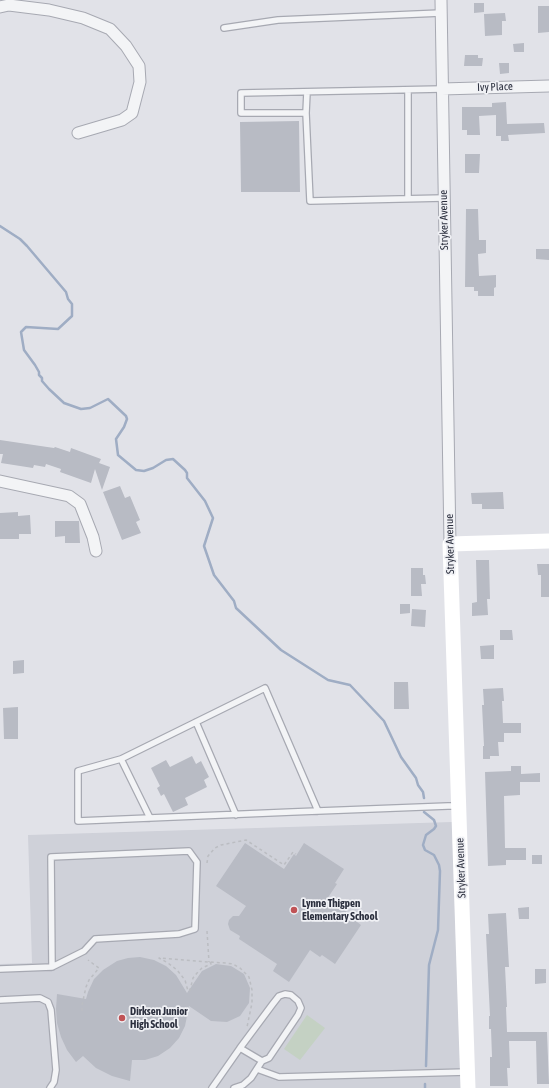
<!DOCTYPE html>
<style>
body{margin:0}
canvas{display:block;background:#e1e2e8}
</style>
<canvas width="549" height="1088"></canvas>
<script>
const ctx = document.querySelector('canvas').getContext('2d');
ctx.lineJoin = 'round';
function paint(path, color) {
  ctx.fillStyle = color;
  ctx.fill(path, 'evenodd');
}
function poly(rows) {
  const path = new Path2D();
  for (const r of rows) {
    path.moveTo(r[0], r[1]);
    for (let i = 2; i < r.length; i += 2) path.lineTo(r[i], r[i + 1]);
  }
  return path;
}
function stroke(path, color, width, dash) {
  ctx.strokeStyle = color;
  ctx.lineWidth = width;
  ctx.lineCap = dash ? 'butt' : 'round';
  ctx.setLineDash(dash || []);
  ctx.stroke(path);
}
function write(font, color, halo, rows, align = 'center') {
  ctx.font = font + ' "Asap Condensed",sans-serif';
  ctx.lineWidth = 3.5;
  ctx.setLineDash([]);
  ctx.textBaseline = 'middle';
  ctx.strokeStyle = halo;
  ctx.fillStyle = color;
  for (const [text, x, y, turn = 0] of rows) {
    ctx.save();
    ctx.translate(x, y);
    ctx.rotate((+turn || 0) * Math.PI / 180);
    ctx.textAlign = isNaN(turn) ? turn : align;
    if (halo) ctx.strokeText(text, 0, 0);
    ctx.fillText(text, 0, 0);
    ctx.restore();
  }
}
const built = poly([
 [452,822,461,1088,0,1088,0,964,32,963,28,835]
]);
const green = poly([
 [307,1015,325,1028,300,1060,284,1049]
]);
const stream = poly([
 [0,226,20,239,27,246,66,292,68,299,72,304,72,316,58,329,26,327,21,332,24,350,35,365,39,372,39,375,42,378,42,381,49,389,64,403,81,409,90,408,108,399,126,416,127,419,124,427,116,439,118,455,136,470,144,471,153,468,166,460,173,459,185,470,187,473,187,478,205,501,213,518,204,546,214,575,234,601,236,608,281,650,328,680,350,685,384,721,401,757,416,778,418,785,423,792,424,798],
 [424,812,434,820,436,826,434,829,426,835,423,845,425,850,434,855,439,865,440,871,438,930,429,965,426,1066],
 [425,1088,425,1084]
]);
const building = poly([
 [474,3,484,3,484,12,474,13],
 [538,6,549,6,549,32,538,33],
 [505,13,506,21,502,21,502,35,485,36,484,14],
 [524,43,524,52,514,52,513,44],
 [465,55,478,55,478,58,483,58,482,66,464,66],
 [499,63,509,63,509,73,500,74],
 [506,102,507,124,544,123,545,133,508,135,509,141,501,141,501,136,496,136,496,115,479,116,480,135,467,135,467,130,462,130,462,107,492,107,492,103],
 [299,121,300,192,241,192,240,122],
 [465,154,480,154,479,173,465,173],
 [466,209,478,209,479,240,486,240,486,253,478,254,479,276,496,275,496,287,494,288,494,296,478,296,478,291,474,291,474,287,465,287],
 [536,249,549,249,549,260,536,259],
 [0,440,54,448,55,447,70,452,71,448,101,459,99,463,110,467,102,490,95,469,91,483,60,472,61,469,46,464,45,467,34,465,33,468,1,463,3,454,0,454],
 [120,486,125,498,130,496,140,520,136,522,141,533,122,540,103,492],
 [503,492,504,509,482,509,482,504,472,504,471,493],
 [18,512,18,516,30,515,31,534,19,534,19,539,0,539,0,513],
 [55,521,79,521,80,543,65,543,65,536,55,537],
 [476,560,489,560,490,599,487,599,488,615,472,616,472,603,477,602],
 [537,564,549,564,549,597,541,597,541,575,538,575],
 [411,568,423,568,423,575,425,575,426,584,421,584,422,596,411,596],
 [400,604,410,604,410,613,400,614],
 [412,609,426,610,425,627,411,626],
 [500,630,512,630,513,640,500,640],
 [494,645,494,659,481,659,480,646],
 [24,660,24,673,13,674,13,661],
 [394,682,408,682,409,709,394,709],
 [503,688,504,701,502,701,503,723,521,723,521,733,504,733,504,742,498,742,499,756,490,756,490,759,483,759,483,746,484,746,482,705,484,705,483,689],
 [18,707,18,739,4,739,3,708],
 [192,756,196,764,201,761,209,777,204,780,207,787,185,798,188,805,173,812,164,794,161,796,157,788,160,786,151,768,166,760,170,767],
 [511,766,521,766,521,774,540,773,540,782,520,782,520,795,504,796,505,848,526,848,526,860,506,860,506,865,488,866,485,772,511,771],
 [245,843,284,869,294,854,296,856,304,843,344,869,335,883,337,884,327,899,350,914,349,916,361,925,335,964,322,955,320,957,310,950,289,982,273,971,277,964,239,939,240,936,230,930,228,924,229,920,233,916,239,916,246,906,216,886],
 [532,855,542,855,542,864,532,864],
 [529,907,529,919,519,919,518,908],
 [506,913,509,967,505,967,507,1007,506,1007,507,1032,547,1032,549,1084,537,1084,536,1041,509,1041,510,1068,507,1068,508,1086,490,1086,490,1057,492,1057,491,1029,489,1029,489,1016,490,1016,486,934,489,934,488,914],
 [140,957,154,960,166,966,176,975,187,993,202,971,216,964,231,966,244,974,250,988,249,1003,240,1016,227,1022,211,1021,189,1006,185,1026,179,1038,170,1048,158,1056,145,1060,132,1060,130,1081,112,1076,96,1068,83,1056,76,1062,67,1050,61,1037,57,1023,56,1009,57,994,86,999,88,992,94,979,103,970,117,961,128,958],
 [535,969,546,969,546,983,535,984]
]);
const path = poly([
 [207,863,208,856,215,848,221,845,246,840,284,865,293,852,296,854],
 [207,931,209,962],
 [210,962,211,964,202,968,197,973,193,978,190,990,188,991,185,980,177,970,168,963,159,958,209,962,226,963,233,964,240,968,249,977,252,990,252,1003,247,1027],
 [82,1011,82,1005,86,987,89,980,99,968,88,960]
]);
const lane = poly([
 [224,28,278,20,441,13],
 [442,89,241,93,241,113,306,113,310,201,444,198],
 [306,113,307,92],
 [408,199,408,90],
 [196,722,236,815],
 [121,759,150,818],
 [318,811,265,688,121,759,78,771,78,821,292,812,448,806,458,806],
 [0,969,52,967,51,857,189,851,197,862,195,929,179,934,95,939,84,951,52,967],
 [0,1000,40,998,48,1002,51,1010,56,1070,54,1082,50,1088],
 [240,1048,272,1005,279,996,285,994,291,995,298,1001,301,1008,298,1015,269,1058,262,1061],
 [257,1069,279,1077,467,1072],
 [212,1088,240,1048,262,1061,251,1078,243,1085,234,1088]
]);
const street = poly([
 [441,0,450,544],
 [0,7,9,5,49,10,83,18,110,29,126,46,139,66,140,82,132,113,122,120,78,133],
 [442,89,549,86],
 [0,481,69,496,80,504,93,537,96,551]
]);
const secondary = poly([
 [468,1088,450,544,549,541]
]);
const markers = [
 [294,910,4,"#c05356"],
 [122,1018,4,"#c05356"]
];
const streetNames = [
 ["Ivy Place",495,87,-2],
 ["Stryker Avenue",444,220,-91],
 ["Stryker Avenue",450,544,-91],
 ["Stryker Avenue",461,868,-92]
];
const poiNames = [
 ["Lynne Thigpen",302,904],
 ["Elementary School",302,917],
 ["Dirksen Junior",130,1012],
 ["High School",130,1025]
];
paint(built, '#cfd1d9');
paint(green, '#c4d1c3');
stroke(stream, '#9fadc4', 2.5);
paint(building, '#b8bbc4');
stroke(lane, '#a7a9b2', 8);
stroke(street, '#a7a9b2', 13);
stroke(path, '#bbbdc2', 1.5, [3, 3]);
stroke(lane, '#f3f4f6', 5.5);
stroke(street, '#f3f4f6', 11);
stroke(secondary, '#fff', 15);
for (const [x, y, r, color] of markers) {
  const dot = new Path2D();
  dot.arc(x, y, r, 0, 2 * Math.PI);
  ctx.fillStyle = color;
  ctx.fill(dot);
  stroke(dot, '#f0f1f5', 1.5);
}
write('11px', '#2b2f3e', '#f0f1f5', streetNames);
write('bold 11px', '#2b2f3e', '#f0f1f5', poiNames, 'left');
</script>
